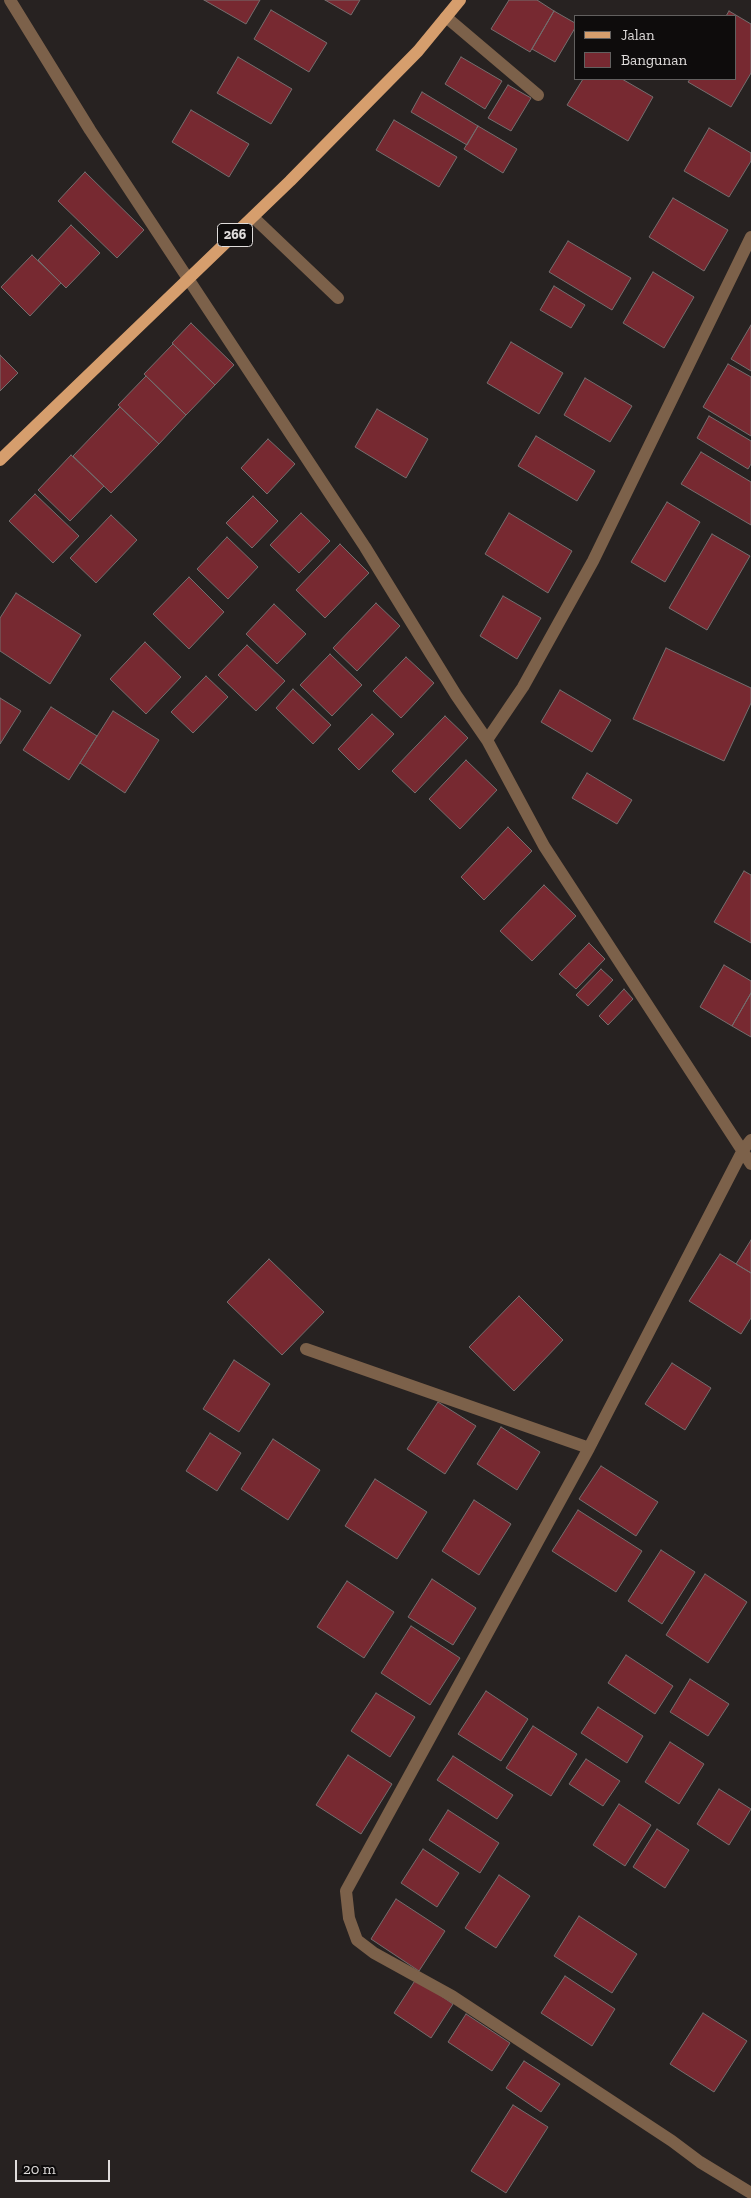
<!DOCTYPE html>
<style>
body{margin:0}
#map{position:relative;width:751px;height:2198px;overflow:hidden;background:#272221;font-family:"Zilla Slab",serif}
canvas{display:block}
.legend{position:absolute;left:574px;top:15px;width:162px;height:65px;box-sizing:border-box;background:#0e0c0c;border:1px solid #62605f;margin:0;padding:6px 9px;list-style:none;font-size:15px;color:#e0dddc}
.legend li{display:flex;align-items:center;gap:10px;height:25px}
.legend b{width:25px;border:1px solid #62605f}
.scale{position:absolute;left:15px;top:2160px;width:95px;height:22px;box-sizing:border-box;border:2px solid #e0dddc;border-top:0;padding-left:6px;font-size:15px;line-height:18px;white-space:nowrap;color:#e0dddc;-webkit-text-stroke:4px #0e0c0c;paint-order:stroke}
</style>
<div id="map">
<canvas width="751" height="2198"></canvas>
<ul class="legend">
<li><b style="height:6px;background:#d69e6d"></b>Jalan</li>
<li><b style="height:14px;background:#772931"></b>Bangunan</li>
</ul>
<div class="scale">20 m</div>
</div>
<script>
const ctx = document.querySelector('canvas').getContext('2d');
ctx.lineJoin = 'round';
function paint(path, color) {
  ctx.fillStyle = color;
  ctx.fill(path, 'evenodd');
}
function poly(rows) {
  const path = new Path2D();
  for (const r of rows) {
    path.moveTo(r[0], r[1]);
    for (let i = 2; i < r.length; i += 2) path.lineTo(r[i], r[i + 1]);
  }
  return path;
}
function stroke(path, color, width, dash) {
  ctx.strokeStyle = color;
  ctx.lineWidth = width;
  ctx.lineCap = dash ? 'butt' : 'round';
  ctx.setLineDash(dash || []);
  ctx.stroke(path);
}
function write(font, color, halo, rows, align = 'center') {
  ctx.font = font + ' "Zilla Slab",serif';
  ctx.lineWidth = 4;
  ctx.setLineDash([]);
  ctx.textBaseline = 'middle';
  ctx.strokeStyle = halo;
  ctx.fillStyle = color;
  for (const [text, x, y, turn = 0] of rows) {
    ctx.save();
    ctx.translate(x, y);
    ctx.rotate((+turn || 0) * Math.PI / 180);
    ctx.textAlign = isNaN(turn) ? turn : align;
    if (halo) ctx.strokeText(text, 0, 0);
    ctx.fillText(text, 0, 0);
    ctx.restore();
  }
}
const building = poly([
 [204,0,260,0,246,24,204,0],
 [325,0,360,0,351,15,325,0],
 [509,0,537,0,554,11,530,52,491,29,509,0],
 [271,10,327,43,309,72,254,39,271,10],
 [554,11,575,23,575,28,555,62,532,49,554,11],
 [729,11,751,24,751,73,731,107,688,82,690,79,735,79,735,16,726,16,729,11],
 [238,57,292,89,271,124,217,93,238,57],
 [461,57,502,81,485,109,445,84,461,57],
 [583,79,622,79,653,97,628,141,567,105,583,79],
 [508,85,531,98,511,131,488,118,508,85],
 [422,92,478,126,467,145,411,112,422,92],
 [191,110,249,144,229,177,172,142,191,110],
 [394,120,457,157,439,187,376,150,394,120],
 [478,126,517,149,503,173,464,149,478,126],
 [709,128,751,153,751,161,729,197,684,171,709,128],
 [85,172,144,230,117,258,58,201,85,172],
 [673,198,728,230,704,271,649,237,673,198],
 [71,225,100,253,66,288,38,260,71,225],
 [568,241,631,278,612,310,549,272,568,241],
 [32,255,61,283,30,316,1,287,32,255],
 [653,272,694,297,664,348,623,323,653,272],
 [554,286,585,305,571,328,540,310,554,286],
 [191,323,234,365,215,385,172,343,191,323],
 [751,325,751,371,731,359,751,325],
 [511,342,563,373,539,414,487,383,511,342],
 [173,344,215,385,186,415,144,374,173,344],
 [0,355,18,373,0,391,0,355],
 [728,364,751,377,751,436,703,407,728,364],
 [146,376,186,415,159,444,118,405,146,376],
 [585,378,632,406,610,442,564,415,585,378],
 [120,407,159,444,111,493,73,456,120,407],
 [377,409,428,439,406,478,355,447,377,409],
 [709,416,751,441,751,464,748,469,697,438,709,416],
 [536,436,595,471,577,501,518,466,536,436],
 [268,439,295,464,267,494,241,468,268,439],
 [701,452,751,482,751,525,681,484,701,452],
 [71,455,104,486,70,521,38,490,71,455],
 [35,494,79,536,53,563,9,521,35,494],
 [253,496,278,521,252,548,226,523,253,496],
 [667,502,700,522,665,582,631,562,667,502],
 [301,513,330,541,299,573,270,545,301,513],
 [509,513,572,551,548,593,485,554,509,513],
 [111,515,137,540,96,583,70,558,111,515],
 [712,534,750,556,707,630,669,608,712,534],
 [227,537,258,567,228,599,197,569,227,537],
 [340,544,369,573,325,618,296,590,340,544],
 [189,577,224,612,189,649,153,614,189,577],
 [16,593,81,635,50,684,0,651,0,618,16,593],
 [503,596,541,618,517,659,480,636,503,596],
 [376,603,400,626,357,671,333,648,376,603],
 [274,604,306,634,277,664,246,634,274,604],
 [145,642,181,677,146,714,110,679,145,642],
 [247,645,285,681,256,711,218,675,247,645],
 [666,648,751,688,751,703,724,761,633,719,666,648],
 [330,654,362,685,332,716,300,685,330,654],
 [406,657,434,683,401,718,373,691,406,657],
 [206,676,228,697,193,733,171,712,206,676],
 [293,689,331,725,313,744,276,708,293,689],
 [560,690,611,720,592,752,541,722,560,690],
 [0,698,21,711,0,744,0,698],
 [51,707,97,736,69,780,23,750,51,707],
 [113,711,159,740,125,793,80,763,113,711],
 [372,714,394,734,359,770,338,749,372,714],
 [445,716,468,738,415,793,392,771,445,716],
 [466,760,497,790,460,829,429,799,466,760],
 [587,773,632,800,617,824,572,798,587,773],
 [508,827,532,851,484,900,461,877,508,827],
 [744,871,751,875,751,943,714,922,744,871],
 [544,885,576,916,532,961,500,931,544,885],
 [589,943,605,959,576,989,559,974,589,943],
 [724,965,751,981,751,993,732,1026,700,1007,724,965],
 [601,969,613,980,588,1006,576,995,601,969],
 [624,989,633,999,608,1025,599,1016,624,989],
 [751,993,751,1037,732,1026,751,993],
 [751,1240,751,1273,736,1264,751,1240],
 [720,1254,751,1273,751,1318,741,1334,689,1301,720,1254],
 [269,1259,324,1312,282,1355,227,1302,269,1259],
 [519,1296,563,1340,514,1391,469,1347,519,1296],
 [234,1360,270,1384,239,1432,203,1409,234,1360],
 [672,1363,711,1388,685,1430,645,1404,672,1363],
 [438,1402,476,1426,445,1474,407,1449,438,1402],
 [501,1427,540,1452,517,1490,477,1464,501,1427],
 [210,1433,241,1453,217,1491,186,1471,210,1433],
 [273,1439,320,1470,288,1520,241,1489,273,1439],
 [601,1466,658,1502,636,1536,579,1499,601,1466],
 [375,1479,427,1512,397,1559,345,1526,375,1479],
 [474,1500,511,1524,479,1575,442,1551,474,1500],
 [578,1510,642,1551,616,1592,552,1551,578,1510],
 [661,1550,695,1572,662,1624,628,1601,661,1550],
 [705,1574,747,1602,708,1663,666,1635,705,1574],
 [432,1579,476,1608,453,1645,408,1617,432,1579],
 [347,1581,394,1612,364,1658,317,1627,347,1581],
 [411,1626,460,1658,430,1705,381,1673,411,1626],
 [626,1655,673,1686,655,1714,608,1683,626,1655],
 [690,1679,729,1704,708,1736,670,1712,690,1679],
 [486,1691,528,1719,501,1761,458,1734,486,1691],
 [376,1693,415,1717,390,1757,351,1731,376,1693],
 [598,1707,643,1736,627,1763,581,1733,598,1707],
 [533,1726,577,1754,551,1796,506,1768,533,1726],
 [670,1742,704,1764,679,1804,645,1782,670,1742],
 [348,1755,392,1784,361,1834,316,1805,348,1755],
 [453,1756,513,1795,497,1819,437,1780,453,1756],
 [586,1759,620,1781,603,1806,569,1784,586,1759],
 [719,1789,751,1809,729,1845,697,1824,719,1789],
 [619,1804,651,1825,625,1866,593,1845,619,1804],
 [448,1810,499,1843,480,1873,429,1840,448,1810],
 [657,1829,689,1850,665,1888,633,1867,657,1829],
 [423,1849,459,1873,437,1907,401,1883,423,1849],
 [499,1875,530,1896,496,1948,465,1928,499,1875],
 [396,1899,445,1931,419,1971,371,1939,396,1899],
 [579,1916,637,1954,612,1993,554,1956,579,1916],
 [565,1976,615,2009,592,2046,541,2013,565,1976],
 [416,1979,453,2004,431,2038,394,2013,416,1979],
 [703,2013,747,2041,714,2092,670,2064,703,2013],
 [466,2014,510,2043,492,2071,448,2042,466,2014],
 [524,2061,560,2084,541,2112,506,2088,524,2061],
 [513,2105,548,2127,506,2193,471,2171,513,2105]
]);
const minor = poly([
 [10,0,90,130,365,547,456,695,487,740],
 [446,17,538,95],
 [253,217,338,298],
 [751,237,593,561,523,687,487,740,544,846,751,1164],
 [751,1140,743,1150,589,1448,346,1891,349,1918,357,1940,374,1953,452,1996,672,2141,700,2162,751,2193],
 [306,1349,589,1448]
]);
const primary = poly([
 [0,460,290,181,418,51,460,0]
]);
const shields = [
 [235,235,35]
];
const shieldNames = [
 ["266",235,235]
];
paint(building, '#772931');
stroke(building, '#746e6e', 1);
stroke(minor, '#7c614a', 12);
stroke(primary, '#d69e6d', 12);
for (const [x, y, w] of shields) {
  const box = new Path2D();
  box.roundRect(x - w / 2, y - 11.5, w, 23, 4);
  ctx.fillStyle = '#0e0c0c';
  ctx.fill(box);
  stroke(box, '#e0dddc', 1);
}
write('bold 14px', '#e0dddc', null, shieldNames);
</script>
